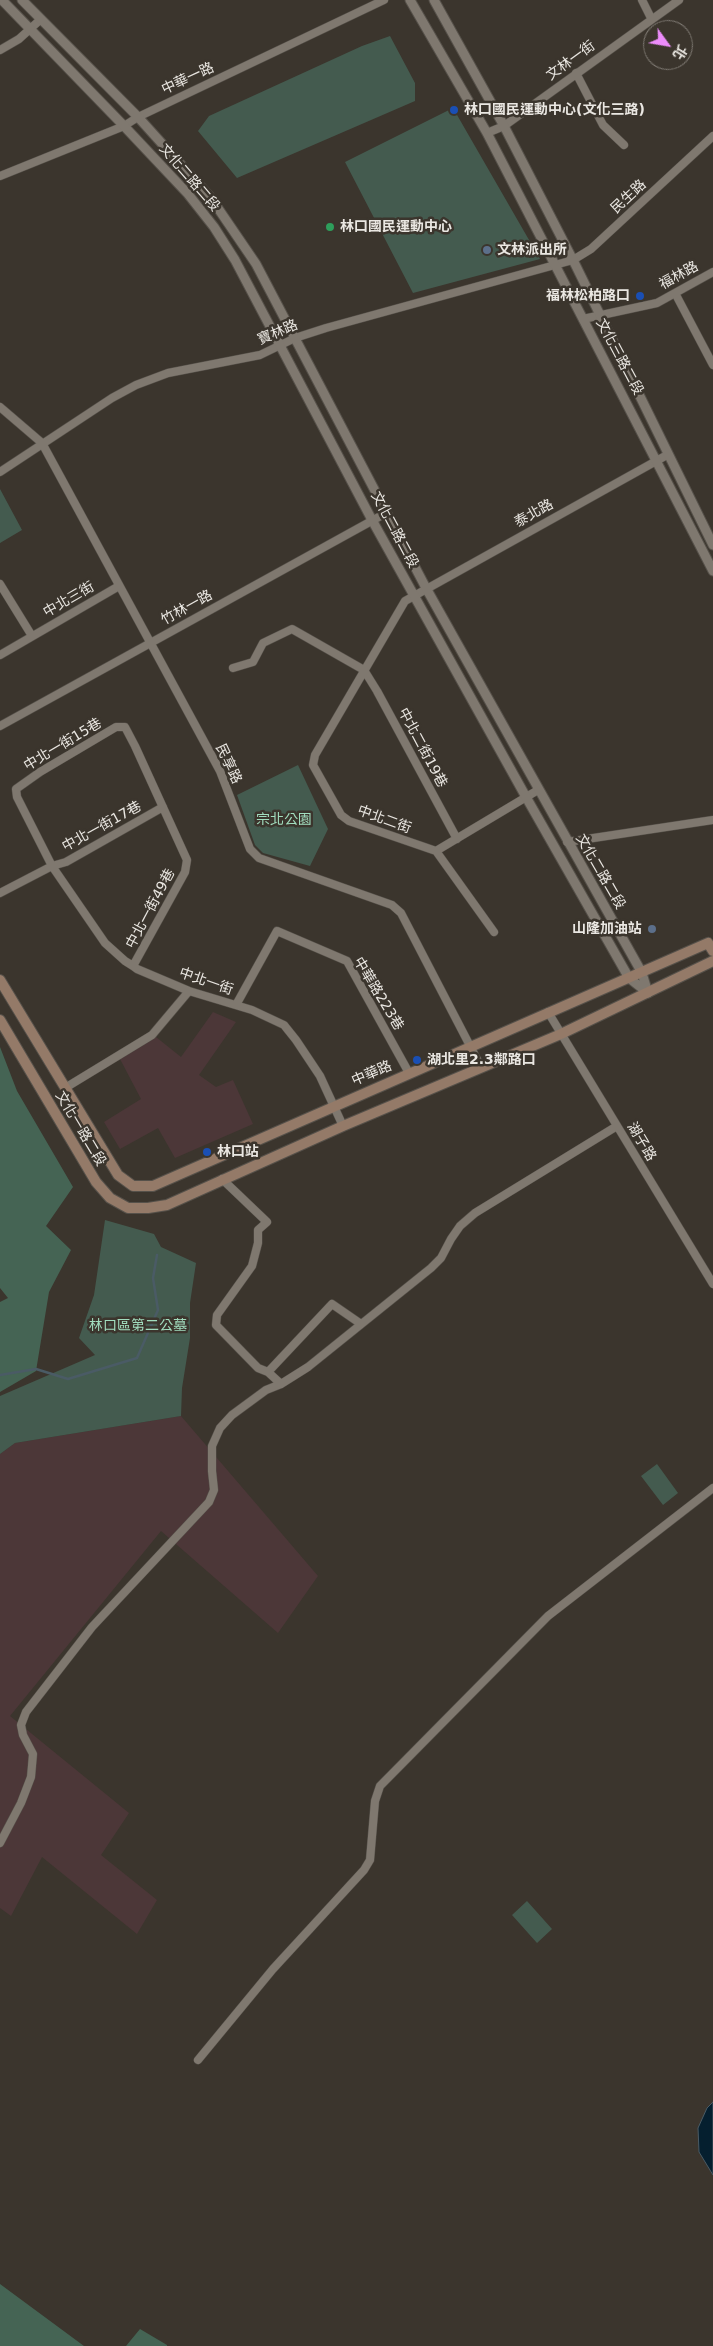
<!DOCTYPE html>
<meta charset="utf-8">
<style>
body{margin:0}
#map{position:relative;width:713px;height:2346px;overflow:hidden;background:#3b352d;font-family:"DejaVu Sans","Noto Sans TC",sans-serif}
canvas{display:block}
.north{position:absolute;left:643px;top:20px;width:50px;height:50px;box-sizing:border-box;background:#3b352d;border:1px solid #817c75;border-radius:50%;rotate:122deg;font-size:14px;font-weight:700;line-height:20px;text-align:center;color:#eae7e2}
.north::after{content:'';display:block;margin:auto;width:18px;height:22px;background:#ec8cfa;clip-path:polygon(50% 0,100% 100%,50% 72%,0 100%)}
</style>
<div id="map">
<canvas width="713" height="2346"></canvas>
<div class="north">北</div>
</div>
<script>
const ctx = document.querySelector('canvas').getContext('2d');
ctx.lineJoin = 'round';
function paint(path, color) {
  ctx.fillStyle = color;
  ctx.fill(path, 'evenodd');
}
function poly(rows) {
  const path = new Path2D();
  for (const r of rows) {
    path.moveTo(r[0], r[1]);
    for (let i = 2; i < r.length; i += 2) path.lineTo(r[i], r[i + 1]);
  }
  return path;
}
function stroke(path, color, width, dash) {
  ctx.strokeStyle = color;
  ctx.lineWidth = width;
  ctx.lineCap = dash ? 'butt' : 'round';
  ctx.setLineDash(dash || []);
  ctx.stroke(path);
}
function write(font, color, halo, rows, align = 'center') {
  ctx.font = font + ' "DejaVu Sans","Noto Sans TC",sans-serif';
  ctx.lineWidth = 5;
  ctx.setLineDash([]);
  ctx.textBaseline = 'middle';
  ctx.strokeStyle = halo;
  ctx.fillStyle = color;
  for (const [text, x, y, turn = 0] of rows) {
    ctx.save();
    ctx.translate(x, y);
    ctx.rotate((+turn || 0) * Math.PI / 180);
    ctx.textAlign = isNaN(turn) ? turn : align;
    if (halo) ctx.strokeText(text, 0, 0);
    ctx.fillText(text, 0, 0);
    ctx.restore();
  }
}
const industrial = poly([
 [213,1012,236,1022,199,1075,216,1087,233,1080,253,1124,175,1158,158,1128,120,1149,104,1122,141,1099,120,1059,156,1037,181,1057],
 [181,1416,318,1576,278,1633,161,1531,10,1716,129,1813,101,1855,157,1900,137,1934,42,1857,11,1916,0,1908,0,1454,15,1443]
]);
const green = poly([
 [390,36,415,83,415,101,237,178,198,131,209,116,362,46],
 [453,108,540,259,413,293,345,162],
 [0,489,22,530,0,543],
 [298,765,328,829,310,866,263,853,255,845,237,795],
 [105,1220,154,1234,161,1247,196,1263,190,1303,190,1338,182,1388,181,1416,15,1443,0,1454,0,1396,95,1355,79,1338,94,1295],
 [657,1464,678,1493,663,1505,641,1476],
 [527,1901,552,1929,537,1943,512,1915]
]);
const forest = poly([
 [0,1047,17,1091,73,1187,46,1226,71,1250,49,1292,36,1371,0,1392,0,1302,8,1298,0,1288],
 [0,2284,84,2346,0,2346],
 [140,2329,167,2345,167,2346,126,2346]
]);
const water = poly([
 [713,2102,713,2175,699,2152,698,2128,707,2108,713,2102]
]);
const stream = poly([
 [0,1375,36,1369,68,1379,137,1358,158,1310,153,1278,157,1255]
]);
const minor = poly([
 [642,0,651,18],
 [0,50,19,39,41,19],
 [576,73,603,125,624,145],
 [487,133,504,126,679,0],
 [0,176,124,126,138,117,384,0],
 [675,293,713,365],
 [583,319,657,303,713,272],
 [0,407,42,443,220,771,250,849,259,858,392,905,401,913,481,1067],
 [0,472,112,398,136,385,168,373,260,355,295,338,326,328,573,260,591,249,713,136],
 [0,584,32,636],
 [0,655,119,586],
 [233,668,253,662,263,643,292,629,364,670,377,691,457,839],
 [0,726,386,513],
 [538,790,436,851,349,821,341,815,313,765,315,755,405,601,667,455],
 [567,842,713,820],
 [436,851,494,932],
 [0,893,52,866,66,862,163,807],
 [133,966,185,872,187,860,135,746,125,727,116,727,40,772,16,789,17,797,52,866,105,943,125,961,133,966,137,969,189,991,252,1010,284,1025,296,1040,320,1076,343,1126],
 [236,1005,277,931,347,961,409,1073],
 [548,1012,713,1284],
 [65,1088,152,1035,189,991],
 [222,1179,267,1222,258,1230,258,1243,252,1266,217,1315,216,1325,258,1368,268,1372],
 [281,1384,268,1372,332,1304,361,1324],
 [0,1843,21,1803,31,1777,33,1754,23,1735,21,1725,26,1712,92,1627,209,1502,214,1490,212,1471,212,1446,220,1428,232,1415,266,1390,281,1384,308,1367,431,1268,441,1258,451,1239,460,1226,475,1213,617,1126],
 [198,2060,273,1969,364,1870,370,1860,375,1801,380,1786,548,1616,713,1488]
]);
const tertiary = poly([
 [2,0,124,126,188,194,214,227,235,260,372,520,526,797,629,978,648,993],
 [22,0,138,117,211,198,256,264,426,588,642,973,648,993],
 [410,0,487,133,713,571],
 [434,0,504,126,576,266,713,545]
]);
const secondary = poly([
 [0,980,118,1175,133,1186,153,1186,708,943,713,951],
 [0,1020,96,1182,110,1198,128,1208,148,1208,167,1205,343,1126,561,1034,713,961]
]);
const markers = [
 [454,110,5,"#1a4fb4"],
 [330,227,5,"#2e9e5b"],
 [487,250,5,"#5c6f8a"],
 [640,296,5,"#1a4fb4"],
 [652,929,5,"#5c6f8a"],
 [417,1060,5,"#1a4fb4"],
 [207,1152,5,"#1a4fb4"]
];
const streetNames = [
 ["文林一街",571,61,-36],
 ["中華一路",188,79,-25],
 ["文化二路二段",189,178,49],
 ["民生路",629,197,-43],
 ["福林路",679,276,-29],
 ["寶林路",278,333,-23],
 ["文化三路二段",619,357,62],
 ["泰北路",534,514,-29],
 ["文化二路二段",394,530,62],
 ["中北三街",69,600,-30],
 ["竹林一路",187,608,-29],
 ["中北一街15巷",63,745,-31],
 ["中北二街19巷",422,748,62],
 ["民享路",228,764,65],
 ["中北二街",384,820,20],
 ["中北一街17巷",102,827,-29],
 ["文化二路二段",600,872,60],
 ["中北一街49巷",151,909,-62],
 ["中北一街",206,982,19],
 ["中華路223巷",378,994,59],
 ["中華路",372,1074,-23],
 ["文化一路二段",80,1129,59],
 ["湖子路",641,1142,59]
];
const poiNames = [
 ["林口國民運動中心(文化三路)",464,110],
 ["林口國民運動中心",340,227],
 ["文林派出所",497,250],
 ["福林松柏路口",630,296,"right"],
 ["山隆加油站",642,929,"right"],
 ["湖北里2.3鄰路口",427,1060],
 ["林口站",217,1152]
];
const parkNames = [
 ["宗北公園",284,820],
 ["林口區第二公墓",138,1326]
];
paint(industrial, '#4c3738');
paint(green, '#445b4f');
paint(forest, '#456454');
paint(water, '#051f2f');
stroke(water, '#4a5b65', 1);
stroke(stream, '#4a5b65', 2.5);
stroke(minor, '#56514a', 9);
stroke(tertiary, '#56514a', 11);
stroke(secondary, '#56514a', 12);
stroke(minor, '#7f786f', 8);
stroke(tertiary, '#7f786f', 9);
stroke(secondary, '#947a68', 10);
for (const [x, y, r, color] of markers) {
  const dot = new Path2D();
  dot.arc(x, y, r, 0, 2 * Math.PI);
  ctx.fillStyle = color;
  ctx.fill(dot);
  stroke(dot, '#3b352d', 2);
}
write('14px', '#eae7e2', '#3b352d', streetNames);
write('bold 14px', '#eae7e2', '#3b352d', poiNames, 'left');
write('14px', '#a1ddbe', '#3b352d', parkNames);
</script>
